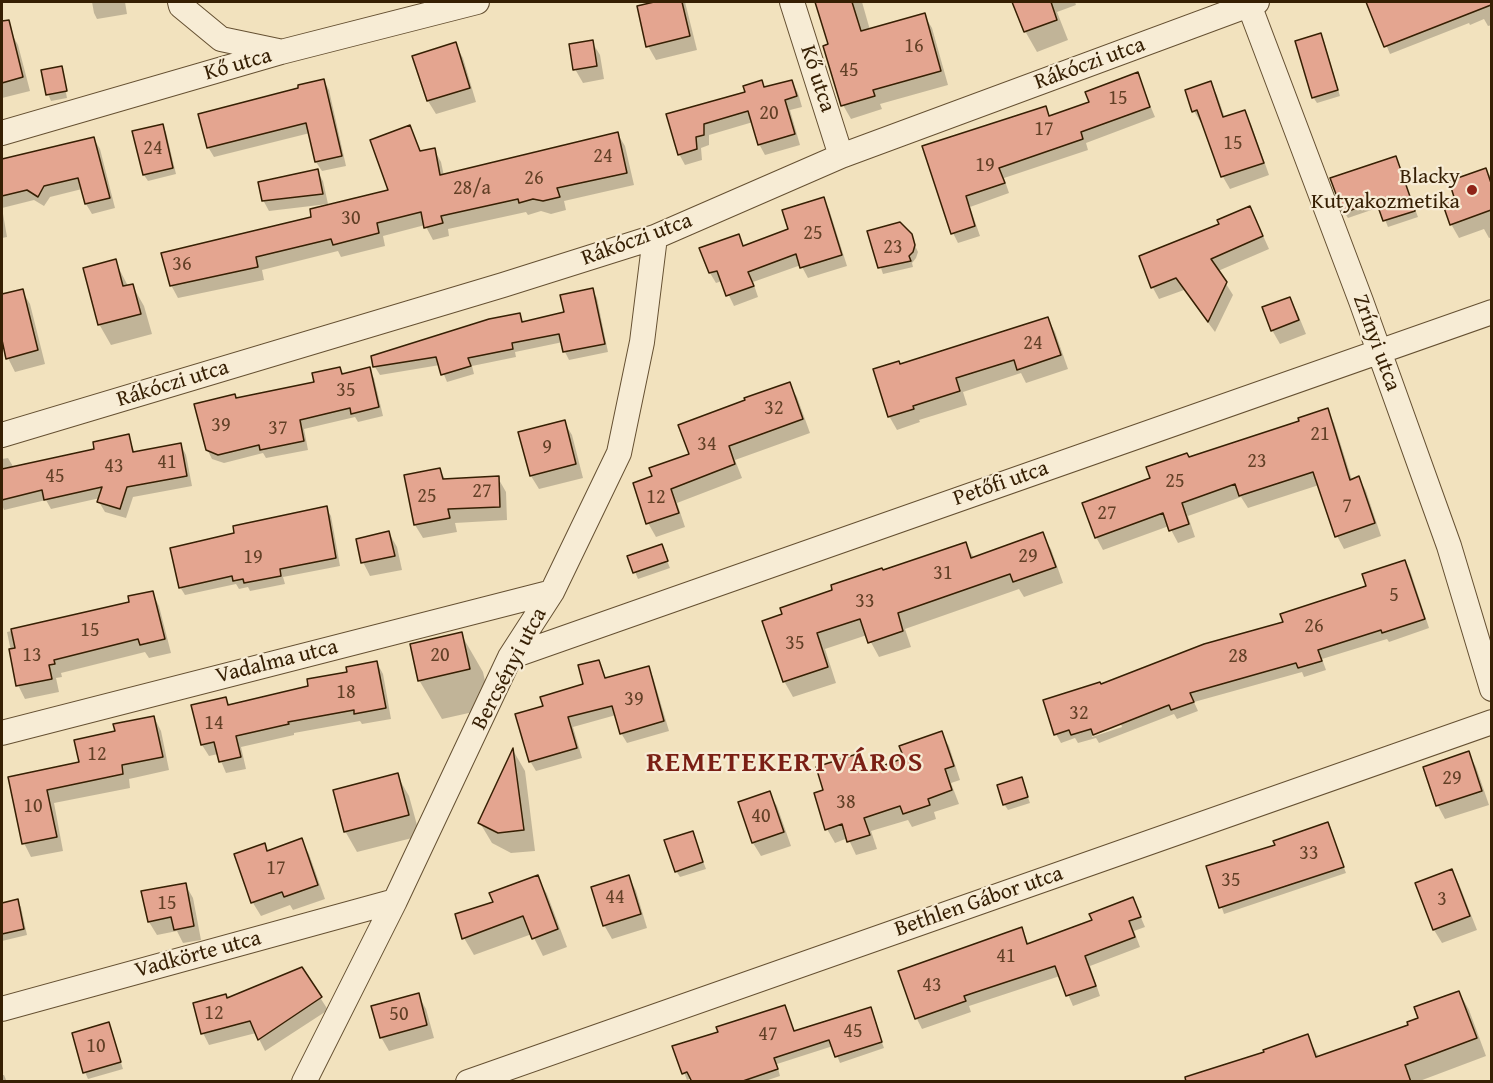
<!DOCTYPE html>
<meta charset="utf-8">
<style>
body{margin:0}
#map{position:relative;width:1493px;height:1083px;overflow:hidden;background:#f2e2be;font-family:"Gentium Book Plus",serif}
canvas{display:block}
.frame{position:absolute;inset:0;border:3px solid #361f03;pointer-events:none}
</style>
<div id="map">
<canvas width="1493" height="1083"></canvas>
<div class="frame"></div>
</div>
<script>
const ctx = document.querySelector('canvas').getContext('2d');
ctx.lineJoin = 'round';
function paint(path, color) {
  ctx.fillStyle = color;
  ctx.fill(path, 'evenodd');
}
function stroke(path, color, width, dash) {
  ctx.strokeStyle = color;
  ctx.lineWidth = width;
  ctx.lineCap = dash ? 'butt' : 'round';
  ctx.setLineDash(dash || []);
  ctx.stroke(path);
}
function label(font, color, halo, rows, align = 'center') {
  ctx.font = font + ' "Gentium Book Plus",serif';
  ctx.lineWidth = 4.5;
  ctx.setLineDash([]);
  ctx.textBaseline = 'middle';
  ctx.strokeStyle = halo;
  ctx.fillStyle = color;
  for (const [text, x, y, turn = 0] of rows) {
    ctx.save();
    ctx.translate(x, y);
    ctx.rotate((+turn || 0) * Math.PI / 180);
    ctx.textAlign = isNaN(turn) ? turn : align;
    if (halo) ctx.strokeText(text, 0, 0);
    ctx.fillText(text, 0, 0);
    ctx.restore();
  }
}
paint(new Path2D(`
 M92 2H125L127 14 97 19 94 13Z
 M646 2H685L697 50 656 60 648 46Z
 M817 2H862L870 30 924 15 932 28 948 85 880 104 882 109 851 119 843 105 830 45Z
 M1014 2H1075L1076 5 1057 12 1068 40 1037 52 1025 31Z
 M1368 2H1424L1425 3 1429 2H1492V25L1488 26 1484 19 1470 25 1469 23 1390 54Z
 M10 31 18 45 30 91 2 98V33Z
 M1320 35 1324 41 1340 96 1317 103 1313 97Z
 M592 42 600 55 604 79 583 83 575 69Z
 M455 44 463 58 476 102 436 114 428 101 414 57Z
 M61 67 64 72H62L67 98 51 101 48 94Z
 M1137 74 1155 117 1086 143 1088 150 1004 178 1009 193 970 207 980 236 958 243 953 233 924 147 1045 108 1050 117 1091 103Z
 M324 81 329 90 346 166 322 171 316 162 310 133 214 157 208 147 300 89Z
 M761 82 765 88 792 82 798 93 802 107 790 110 800 145 765 155 759 144 753 122 709 135V145L701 148 702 160 685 165 679 154 668 115 747 93Z
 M1210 83 1217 95 1225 118 1244 112 1251 124 1269 175 1230 189 1223 177 1203 122 1201 123 1194 111Z
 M162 125 166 132 176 174 148 181 144 175Z
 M410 127 421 152 434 149 441 162 444 176 617 133 625 146 634 185 564 201 566 210 551 214 541 211 528 215 526 212 448 229 449 236 433 240 425 225 383 236 385 246 341 257 338 251 262 270 264 280 178 298 171 285 313 218 390 191Z
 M94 139 100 149 115 208 92 214 86 204 82 189 50 197 44 206 34 200 2 208 7 237 2 238V161Z
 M1395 157 1418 217 1388 227 1380 207 1348 218 1344 212Z
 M1486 170 1488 175 1492 174V237L1489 238 1484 229 1459 238 1451 224 1456 198Z
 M317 171 323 181 328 204 269 211 263 200Z
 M823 198 829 209 847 266 808 278 801 265 753 282 758 297 734 306 722 281 716 283 710 273 701 249 738 236 744 246 790 230Z
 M1256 220 1269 249 1218 271 1233 295 1215 332 1184 290 1159 299 1153 288 1141 257Z
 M869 232 910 235 918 252 916 258 912 263 913 267 883 274Z
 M115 261 128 286 132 285 144 306 152 334 111 345 99 324Z
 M592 290 597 298 608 352 569 360 565 352 563 342 515 352 516 357 472 366 474 374 447 382 440 365 380 375 375 367 373 357 519 315 524 323 566 313Z
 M22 291 30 304 45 364 15 372 8 358 5 348 2 349V296Z
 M1290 298 1297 312 1306 334 1280 344 1272 330Z
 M1048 319 1055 332 1068 369 1026 383 1021 373 963 392 967 405 919 420 920 422 897 430 889 416 900 366Z
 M340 368 344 375 369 369 374 378 383 416 358 422 355 417 304 429 308 450 266 458 263 453 224 463 212 459 207 449 236 399 316 383Z
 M789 384 797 397 810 433 735 460 742 478 677 503 685 527 656 537 648 523 654 477 691 455Z
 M1327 410 1334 423 1352 480 1359 478 1366 491 1381 536 1344 549 1337 536 1319 485 1248 508 1241 497 1188 516 1195 537 1178 543 1169 526 1103 550 1096 537 1152 479 1189 458 1301 422Z
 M564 422 572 435 583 478 539 489 531 476Z
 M128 436 135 453 181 445 186 455 192 486 133 497 126 518 105 512 99 502 100 498 51 509 46 500 4 510 2 505V459L8 458 14 468 96 450Z
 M440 470 446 481 498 478 506 492 507 520 455 523 457 532 423 538 415 525Z
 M326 508 331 516 340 566 283 577 285 584 250 591 248 587 239 589 236 584 185 595 180 587 236 535Z
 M389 533 397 547 402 570 370 576 363 562Z
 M1042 534 1051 549 1063 583 1024 597 1019 589 905 629 911 647 879 657 867 635 825 649 836 683 793 697 784 681V615L834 591 965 543 974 558Z
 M661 546 670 568 638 579 629 557Z
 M1404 561 1410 570 1429 628 1389 642 1387 639 1322 659 1326 670 1304 677 1302 672 1194 702 1198 711 1177 719 1174 714 1099 743 1096 738 1078 743 1075 738 1061 743 1056 734 1101 686 1285 623 1368 587ZM1121 724 1122 727 1092 737V734Z
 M152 592 159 606 171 653 149 658 145 652 61 673 62 677 56 678 59 692 25 699 18 685 7 632 67 619 131 603Z
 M461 634 483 672 491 708 442 719 419 680Z
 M599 662 606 679 648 668 653 677 669 731 627 743 621 733 616 715 573 727 582 758 536 771 530 761 545 707 585 685Z
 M377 663 383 674 391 719 362 724 360 721 294 733V735L241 747 246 769 226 773 218 754 209 756 202 745 226 699 230 706 310 687Z
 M154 717 161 731 169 770 129 779 130 788 54 803 63 851 31 857 24 843 10 778 80 763 117 733Z
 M941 733 949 746 960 780 951 783 959 804 934 812 936 819 912 827 908 820 871 831 877 849 856 855 848 838 835 843 827 829 825 791 859 755 868 772 905 759Z
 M514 752 525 771 535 851 511 853 492 843 480 823Z
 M1468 753 1476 767 1489 805 1445 819 1438 806 1425 768Z
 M397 775 409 796 420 836 357 852 345 831Z
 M1021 779 1030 803 1008 810 1004 804Z
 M769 793 777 806 791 846 761 856 753 843 740 803Z
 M1327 823 1346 873 1224 914 1208 867 1277 846Z
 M692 832 706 869 680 877 676 871Z
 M301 840 309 854 325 899 293 910 290 905 261 916 253 903 236 854 264 844 268 852Z
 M1452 871 1459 884 1477 930 1442 943 1434 930 1417 884Z
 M537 877 547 894 567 947 543 956 532 934 474 955 464 938 495 903Z
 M629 877 636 891 647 928 612 939 604 925Z
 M185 884 193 898 201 940 183 943 177 931 157 935 149 922 143 892Z
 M1133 899 1145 927 1134 931 1140 947 1090 966 1100 996 1073 1006 1060 976 969 1006 971 1012 922 1029 917 1019 900 971 1021 929 1029 945 1094 921Z
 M17 901 21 907 27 935 2 941V904Z
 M302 969 328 1010 265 1051 256 1033 209 1045 203 1033 228 999Z
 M1459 992 1469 1010 1486 1056 1417 1082H1195L1307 1036 1319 1057 1410 1026Z
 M418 995 426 1009 434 1038 389 1051 381 1037Z
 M784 1006 795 1032 870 1009 884 1048 840 1063 833 1046 777 1064 780 1076 762 1082H694L692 1078 687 1080 674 1047 720 1033Z
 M108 1023 123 1069 88 1079 85 1072Z
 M2 1075H4L7 1082H2Z`), '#0003');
const building = new Path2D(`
 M654 2H682L690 36 646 47 637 6Z
 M815 2H852L861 31 925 13 941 71 873 90 875 96 841 106 823 46 828 44Z
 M1012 2H1051L1057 20 1024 32Z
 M1366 2H1491V5L1384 47Z
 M9 20 23 77 2 83V21Z
 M1321 33 1338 90 1312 98 1295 41Z
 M593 40 597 66 573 70 569 44Z
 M456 42 470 88 427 101 412 56Z
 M62 66 67 91 46 95 41 70Z
 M1138 72 1150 107 1081 132 1083 139 999 168 1005 183 966 196 975 226 951 234 922 146 1046 106 1049 116 1089 102 1085 92Z
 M324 79 342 156 315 162 306 123 207 148 198 114 298 88V85Z
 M762 80 764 87 792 80 797 96 785 100 795 134 758 145 748 111 704 124V135L696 137 697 149 678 155 666 114 745 92 743 86Z
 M1211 81 1223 117 1245 110 1264 163 1221 177 1197 110 1192 112 1185 90Z
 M163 124 173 168 143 175 132 131Z
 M410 125 420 151 435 148 440 175 618 132 627 173 557 188 560 197 543 201 533 199 519 203 518 199 441 216 443 223 424 228 421 212 377 223 379 233 333 245 331 239 256 257 258 267 170 286 161 253 311 217 310 209 388 190 370 140Z
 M94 137 110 198 85 204 78 178 44 186 38 197 27 190 2 196V159Z
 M1396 156 1415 211 1383 221 1376 201 1343 213 1330 178Z
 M1486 168 1491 183V210L1450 225 1442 202 1454 197 1449 181Z
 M318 169 323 194 262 201 258 182Z
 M824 197 842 255 800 268 796 254 748 272 754 286 726 296 717 271 709 273 699 248 739 234 743 246 788 229 782 210Z
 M1250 206 1263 236 1211 259 1227 282 1208 322 1176 278 1151 288 1139 256 1219 224 1217 220Z
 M900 222 912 234 915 245 913 252 909 256 911 261 878 268 867 231Z
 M116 259 123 286 133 284 141 314 98 325 83 268Z
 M593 288 605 344 563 352 559 334 512 343 513 349 468 358 471 366 441 375 436 357 373 367 371 356 489 319 520 313 522 322 564 312 560 295Z
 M23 289 38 350 6 359 2 340V294Z
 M1290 297 1299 320 1271 331 1262 307Z
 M1048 317 1061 355 1017 370 1014 360 956 378 960 391 913 406 914 409 888 417 873 369 899 361 900 364Z
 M340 367 342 374 370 367 379 407 351 414 350 408 300 420 304 441 260 450 259 445 218 455 206 450 194 404 235 394 236 398 314 382 312 373Z
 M790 382 803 419 729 446 735 464 671 489 679 513 646 524 633 483 652 476 649 468 689 454 678 425 745 400 744 398Z
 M1328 408 1350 480 1359 476 1375 523 1335 537 1313 472 1239 496 1235 484 1182 503 1189 524 1169 531 1163 513 1095 538 1082 503 1150 478 1146 467 1187 453 1189 457 1299 421 1298 418Z
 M565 420 576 464 530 476 518 432Z
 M129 434 133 452 181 443 187 476 127 487 120 509 97 502 102 487 44 500 42 490 2 500V469L94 449 93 442Z
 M440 468 443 479 499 476 500 507 448 509 450 518 414 525 404 475Z
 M327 506 336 558 280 569 281 576 244 583 243 579 233 581 232 576 179 588 170 548 234 533 233 526Z
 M389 531 395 556 361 563 356 539Z
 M1043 532 1056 567 1013 582 1010 574 898 613 903 631 868 643 860 619 817 633 828 667 783 682 762 621 782 614 780 608 832 590 831 585 882 568 883 570 966 542 971 558Z
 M662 544 668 561 633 573 627 556Z
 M1405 560 1425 619 1382 633 1381 630 1318 650 1322 661 1298 668 1296 663 1190 693 1194 702 1171 710 1169 705 1093 735 1091 729 1071 735 1069 730 1054 735 1043 700 1100 682 1101 684 1204 644 1283 622 1280 614 1366 586 1362 574Z
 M153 591 165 639 140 645 138 639 54 660 55 664 49 665 52 679 16 686 9 649 15 648 11 629 129 602 128 596Z
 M462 632 470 669 418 681 410 644Z
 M599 660 605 678 649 666 664 721 620 734 612 706 568 717 577 748 529 762 515 714 543 706 540 697 583 684 578 665Z
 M377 661 386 708 354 714V710L288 722 289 724 236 736 241 757 219 762 214 742 201 745 191 705 226 697 228 705 308 686 307 679 347 672 346 667Z
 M154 716 163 757 122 765 123 774 47 790 57 837 22 844 8 777 79 762 74 740 115 731 113 724Z
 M942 731 954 766 945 769 952 790 928 799 930 805 903 814 900 806 864 818 870 835 847 842 842 824 825 830 814 793 823 790 816 767 860 753 866 772 904 758 899 746Z
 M513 748 524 830 498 833 478 823Z
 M1469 751 1482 791 1436 806 1423 767Z
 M398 773 409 815 344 832 333 790Z
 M1022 777 1028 797 1003 805 997 785Z
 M770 791 784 832 752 843 738 802Z
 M1328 822 1344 867 1219 908 1206 866 1275 845 1273 841Z
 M693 831 703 862 675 872 664 840Z
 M302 838 318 885 284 897 282 892 251 903 234 854 265 843 267 851Z
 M1452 869 1470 916 1433 930 1415 883Z
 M538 875 558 929 532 939 523 916 462 939 455 914 493 902 489 893Z
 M629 875 641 914 603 926 591 887Z
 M186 883 194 926 174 930 171 917 148 922 141 891Z
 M1133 897 1141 917 1129 921 1135 937 1085 956 1096 986 1066 996 1055 966 964 996 966 1001 915 1019 898 971 1022 927 1027 944 1092 920 1089 914Z
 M18 899 24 929 2 934V903Z
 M302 967 322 997 258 1040 250 1021 201 1034 193 1003 226 994 227 998Z
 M1459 991 1477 1038 1405 1065 1411 1082H1186L1185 1077 1264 1052 1263 1050 1308 1034 1316 1057 1408 1025 1407 1022 1418 1018 1414 1007Z
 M419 993 427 1025 380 1038 371 1006Z
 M785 1005 794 1031 871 1007 882 1042 835 1057 829 1040 774 1058 778 1069 740 1082H692L687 1072 682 1074 672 1046 718 1032 716 1027Z
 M109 1022 121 1062 83 1073 72 1033Z`);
paint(building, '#e4a590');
stroke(building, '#361f03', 1.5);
const minor = new Path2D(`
 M180 2 181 6 221 39 278 51
 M792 2 841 156
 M1248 2 1361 301 1449 546 1492 689
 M2 133 281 52 477 2
 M2 435 503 285 655 237 841 156 1257 2
 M510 657 1492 312
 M2 733 552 592
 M2 1009 395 901
 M304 1082 395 901 510 657 552 592 619 453 642 342 655 237
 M468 1082 1492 722`);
stroke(minor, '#655032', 26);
stroke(minor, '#f7ecd5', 24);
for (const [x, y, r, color] of [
 [1472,190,6,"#8f2418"]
]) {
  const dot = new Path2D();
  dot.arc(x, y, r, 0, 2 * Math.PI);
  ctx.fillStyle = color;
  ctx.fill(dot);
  stroke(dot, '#f7ecd5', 2);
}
label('20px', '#624026', null, [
 ["16",914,47],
 ["45",849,71],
 ["15",1118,99],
 ["20",769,114],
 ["17",1044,130],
 ["15",1233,144],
 ["24",153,149],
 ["24",603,157],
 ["19",985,166],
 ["26",534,179],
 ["28/a",472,189],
 ["30",351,219],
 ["25",813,234],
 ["23",893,248],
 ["36",182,265],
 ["24",1033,344],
 ["35",346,391],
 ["32",774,409],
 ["39",221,426],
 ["37",278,429],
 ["21",1320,435],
 ["34",707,445],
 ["9",547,448],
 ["23",1257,462],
 ["41",167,463],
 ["43",114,467],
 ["45",55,477],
 ["25",1175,482],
 ["27",482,492],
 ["25",427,497],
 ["12",656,498],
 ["7",1347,507],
 ["27",1107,514],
 ["29",1028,557],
 ["19",253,558],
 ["31",943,574],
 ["5",1394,596],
 ["33",865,602],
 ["26",1314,627],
 ["15",90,631],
 ["35",795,644],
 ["13",32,656],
 ["20",440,656],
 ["28",1238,657],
 ["18",346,693],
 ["39",634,700],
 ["32",1079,714],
 ["14",214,724],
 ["12",97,755],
 ["29",1452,779],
 ["38",846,803],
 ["10",33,807],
 ["40",761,817],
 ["33",1309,854],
 ["17",276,869],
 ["35",1231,881],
 ["44",615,898],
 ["3",1442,900],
 ["15",167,904],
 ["41",1006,957],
 ["43",932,986],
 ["12",214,1014],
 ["50",399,1015],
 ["45",853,1032],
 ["47",768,1035],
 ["10",96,1047]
]);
label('22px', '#361f03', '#f7ecd5', [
 ["Rákóczi utca",1090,64,-20],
 ["Kő utca",238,65,-16],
 ["Kő utca",817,79,72],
 ["Rákóczi utca",637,240,-20],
 ["Zrínyi utca",1376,343,70],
 ["Rákóczi utca",173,384,-17],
 ["Petőfi utca",1001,484,-19],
 ["Vadalma utca",277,662,-14],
 ["Bercsényi utca",510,669,-62],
 ["Bethlen Gábor utca",979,902,-19],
 ["Vadkörte utca",198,955,-15]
]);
label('22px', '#361f03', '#f7ecd5', [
 ["Blacky",1460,177],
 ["Kutyakozmetika",1460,202]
], 'right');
ctx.letterSpacing = '1.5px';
label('bold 28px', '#7a1f14', '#f7ecd5', [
 ["REMETEKERTVÁROS",785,764]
]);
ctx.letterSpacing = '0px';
</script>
